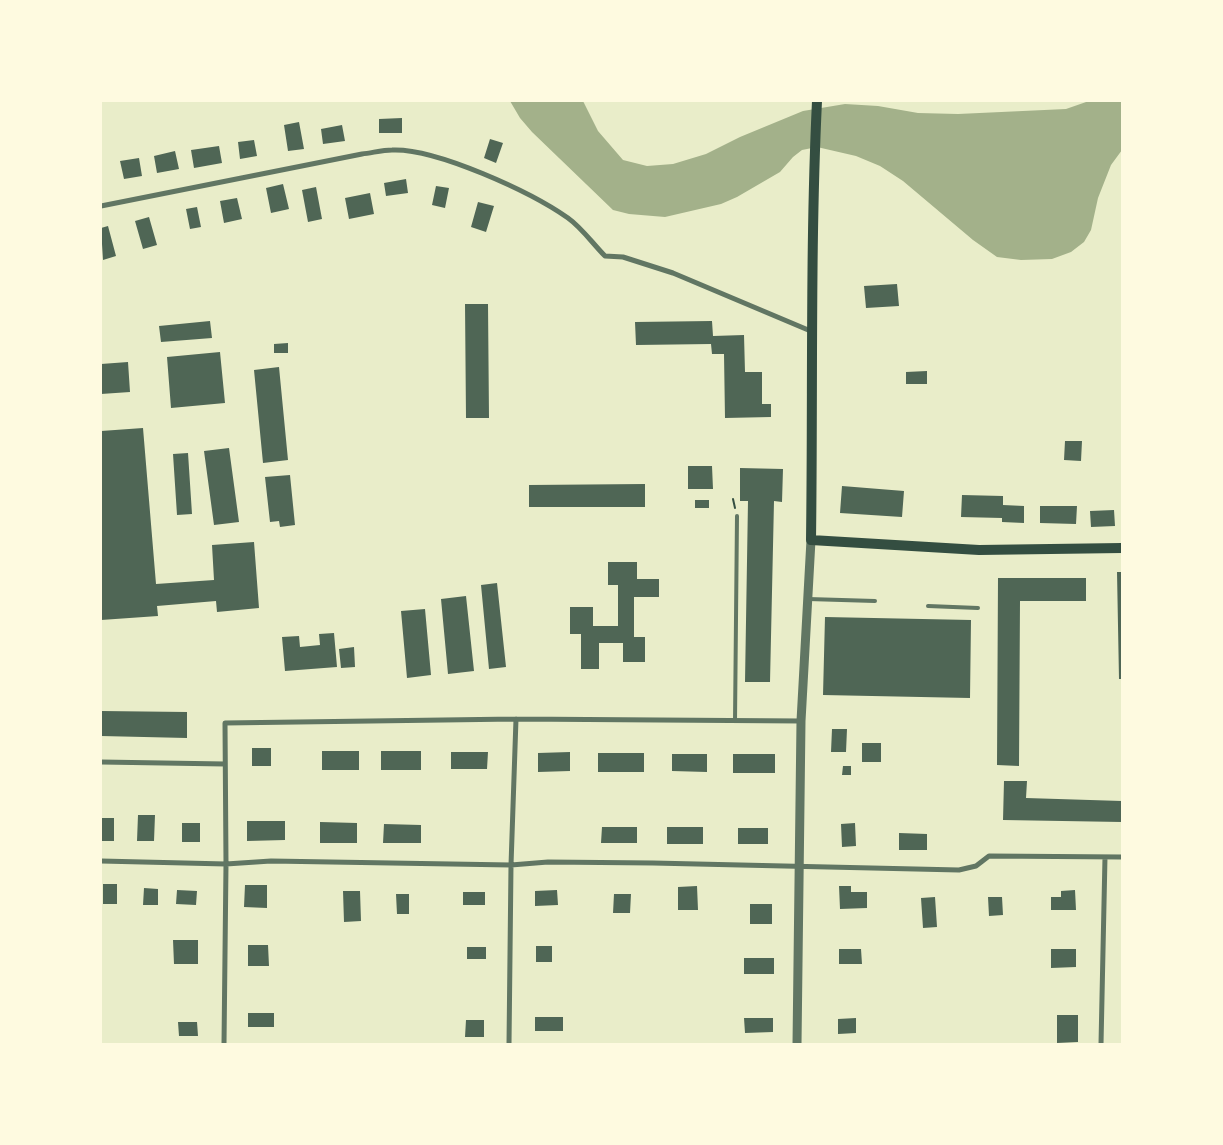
<!DOCTYPE html>
<style>
body{margin:0}
#map{position:relative;width:1223px;height:1145px;overflow:hidden;background:#e9edc9;font-family:"Work Sans",sans-serif}
canvas{display:block}
.frame{position:absolute;inset:0;border:102px solid #fefae0;pointer-events:none}
</style>
<div id="map">
<canvas width="1223" height="1145"></canvas>
<div class="frame"></div>
</div>
<script>
const ctx = document.querySelector('canvas').getContext('2d');
ctx.lineJoin = 'round';
function paint(path, color) {
  ctx.fillStyle = color;
  ctx.fill(path, 'evenodd');
}
function stroke(path, color, width, dash) {
  ctx.strokeStyle = color;
  ctx.lineWidth = width;
  ctx.lineCap = dash ? 'butt' : 'round';
  ctx.setLineDash(dash || []);
  ctx.stroke(path);
}
paint(new Path2D(`
 M510 101H583L598 131 623 160 647 166 673 164 706 154 740 137 803 111 845 104 878 106 918 113 958 114 1066 109 1089 101H1122V150L1111 165 1098 198 1091 230 1084 242 1071 252 1052 259 1021 260 997 257 973 240 903 181 880 166 856 156 817 147 802 150 793 157 780 172 737 197 721 204 665 217 629 214 613 210 532 132 520 118Z`), '#a3b18a');
paint(new Path2D(`
 M402 118V133H379V119Z
 M299 122 304 149 288 151 284 125Z
 M342 125 345 141 323 144 321 129Z
 M490 139 503 143 496 163 484 158Z
 M254 140 257 156 240 159 238 142Z
 M219 146 222 163 194 168 191 150Z
 M175 151 179 169 157 173 154 156Z
 M139 158 142 176 124 179 120 161Z
 M406 179 408 193 386 196 384 183Z
 M283 184 289 209 271 213 266 188Z
 M436 186 449 188 445 208 432 205Z
 M316 187 322 219 308 222 302 190Z
 M370 193 374 214 349 219 345 198Z
 M237 198 242 219 224 223 220 201Z
 M478 202 494 206 486 232 471 227Z
 M197 207 201 227 190 229 186 209Z
 M149 217 157 245 143 249 135 221Z
 M108 226 116 256 103 260 101 228Z
 M897 284 899 306 866 308 864 286Z
 M465 304H488L489 418H466Z
 M210 321 212 338 161 342 159 326Z
 M712 321 713 336 744 335 745 372H762V404H771V417L725 418 724 354H712L711 344 636 345 635 322Z
 M288 343V353H274V344Z
 M220 352 225 403 171 408 167 357Z
 M128 362 130 392 101 394V364Z
 M279 367 288 460 263 463 254 370Z
 M927 371V384H906V372Z
 M143 428 156 584 214 580 212 545 254 542 259 608 217 612 216 601 157 606 158 616 101 620V431Z
 M1065 441H1082L1081 461 1064 460Z
 M229 448 239 522 214 525 204 451Z
 M188 453 192 514 177 515 173 454Z
 M688 466H712L713 489H688Z
 M740 468 783 469 782 502 774 501 770 682H745L748 501H740Z
 M290 475 295 525 280 527 279 521 270 522 265 477Z
 M645 484V507H529V485Z
 M842 486 904 491 902 517 840 513Z
 M962 495 1003 496V505L1024 506V523L1002 522V518L961 517Z
 M695 500H709V508H695Z
 M1040 506H1077L1076 524 1040 523Z
 M1114 510 1115 526 1091 527 1090 511Z
 M608 562H637V579H659V597H634V637H645V662H623V643H599V669H581V634H570V607H593V626H618V585H608Z
 M1117 572H1122V679H1119Z
 M998 578H1086V601H1020L1019 766 997 765Z
 M497 583 506 667 489 669 481 585Z
 M466 596 474 671 448 674 441 599Z
 M425 609 431 675 407 678 401 611Z
 M825 617 971 620 970 698 823 695Z
 M334 633 337 667 285 671 282 637 299 636 300 647 320 645 319 634Z
 M354 647 355 667 341 668 339 649Z
 M101 711 187 712V738L101 736Z
 M832 729H847L846 752H831Z
 M862 743H881V762H862Z
 M252 748H271V766H252Z
 M322 751H359V770H322Z
 M381 751H421V770H381Z
 M451 752H488L487 769H451Z
 M570 752V771L538 772V753Z
 M598 753H644V772H598Z
 M672 754H707V772L672 771Z
 M733 754H775V773H733Z
 M843 766H851V775H842Z
 M1004 781H1027L1026 798 1122 801V822L1003 820Z
 M138 815H155L154 841H137Z
 M101 818H114V841H101Z
 M247 821H285V840L247 841Z
 M320 822 357 823V843H320Z
 M182 823H200V842H182Z
 M855 823 856 846 842 847 841 824Z
 M384 824 421 825V843H383Z
 M602 827H637V843H601Z
 M667 827H703V844H667Z
 M738 828H768V844H738Z
 M899 833 927 834V850H899Z
 M103 884H117V904H103Z
 M245 885H267V908L244 907Z
 M697 886 698 910H678V887Z
 M839 886H851V892H867V908L840 909Z
 M144 888 158 889V905H143Z
 M177 890 197 891 196 905 176 904Z
 M557 890 558 905 535 906V891Z
 M1075 890 1076 910H1051V897H1061V891Z
 M343 891H360L361 921 344 922Z
 M463 892H485V905H463Z
 M396 894H409V914H397Z
 M614 894H631L630 913H613Z
 M935 897 937 927 923 928 921 898Z
 M988 897H1002L1003 915 989 916Z
 M750 904H772V924H750Z
 M173 940H198V964H174Z
 M248 945H268L269 966H248Z
 M536 946H552V962H536Z
 M467 947H486V959H467Z
 M839 949H861L862 964H839Z
 M1051 949H1076V967L1051 968Z
 M744 958H774V974H744Z
 M248 1013H274V1027H248Z
 M1057 1015H1078V1042L1057 1043Z
 M535 1017H563V1031H535Z
 M744 1018H773V1032L745 1033Z
 M856 1018V1033L838 1034V1019Z
 M466 1020H484V1037H465Z
 M178 1022H197L198 1036H179Z`), '#4f6655');
stroke(new Path2D(`
 M733 499 735 508`), '#344e41', 2);
stroke(new Path2D(`
 M808 599 875 601
 M928 606 978 608
 M735 721 737 516`), '#617663', 4);
stroke(new Path2D(`
 M101 206 362 154C372 153 382 150 392 150 436 148 531 192 568 218 582 228 593 244 605 256L623 257 673 273 813 332
 M101 762 225 764
 M101 861 226 864 271 861 511 865 548 862 653 863 959 870 976 866 989 856 1122 857
 M224 1044 226 864 225 723 516 719 801 721
 M509 1044 511 865 516 719
 M1101 1044 1105 857`), '#617663', 5);
stroke(new Path2D(`
 M797 1044 801 721 811 540`), '#617663', 9);
stroke(new Path2D(`
 M817 101C810 247 813 394 811 540L979 550 1122 548`), '#344e41', 10);
</script>
